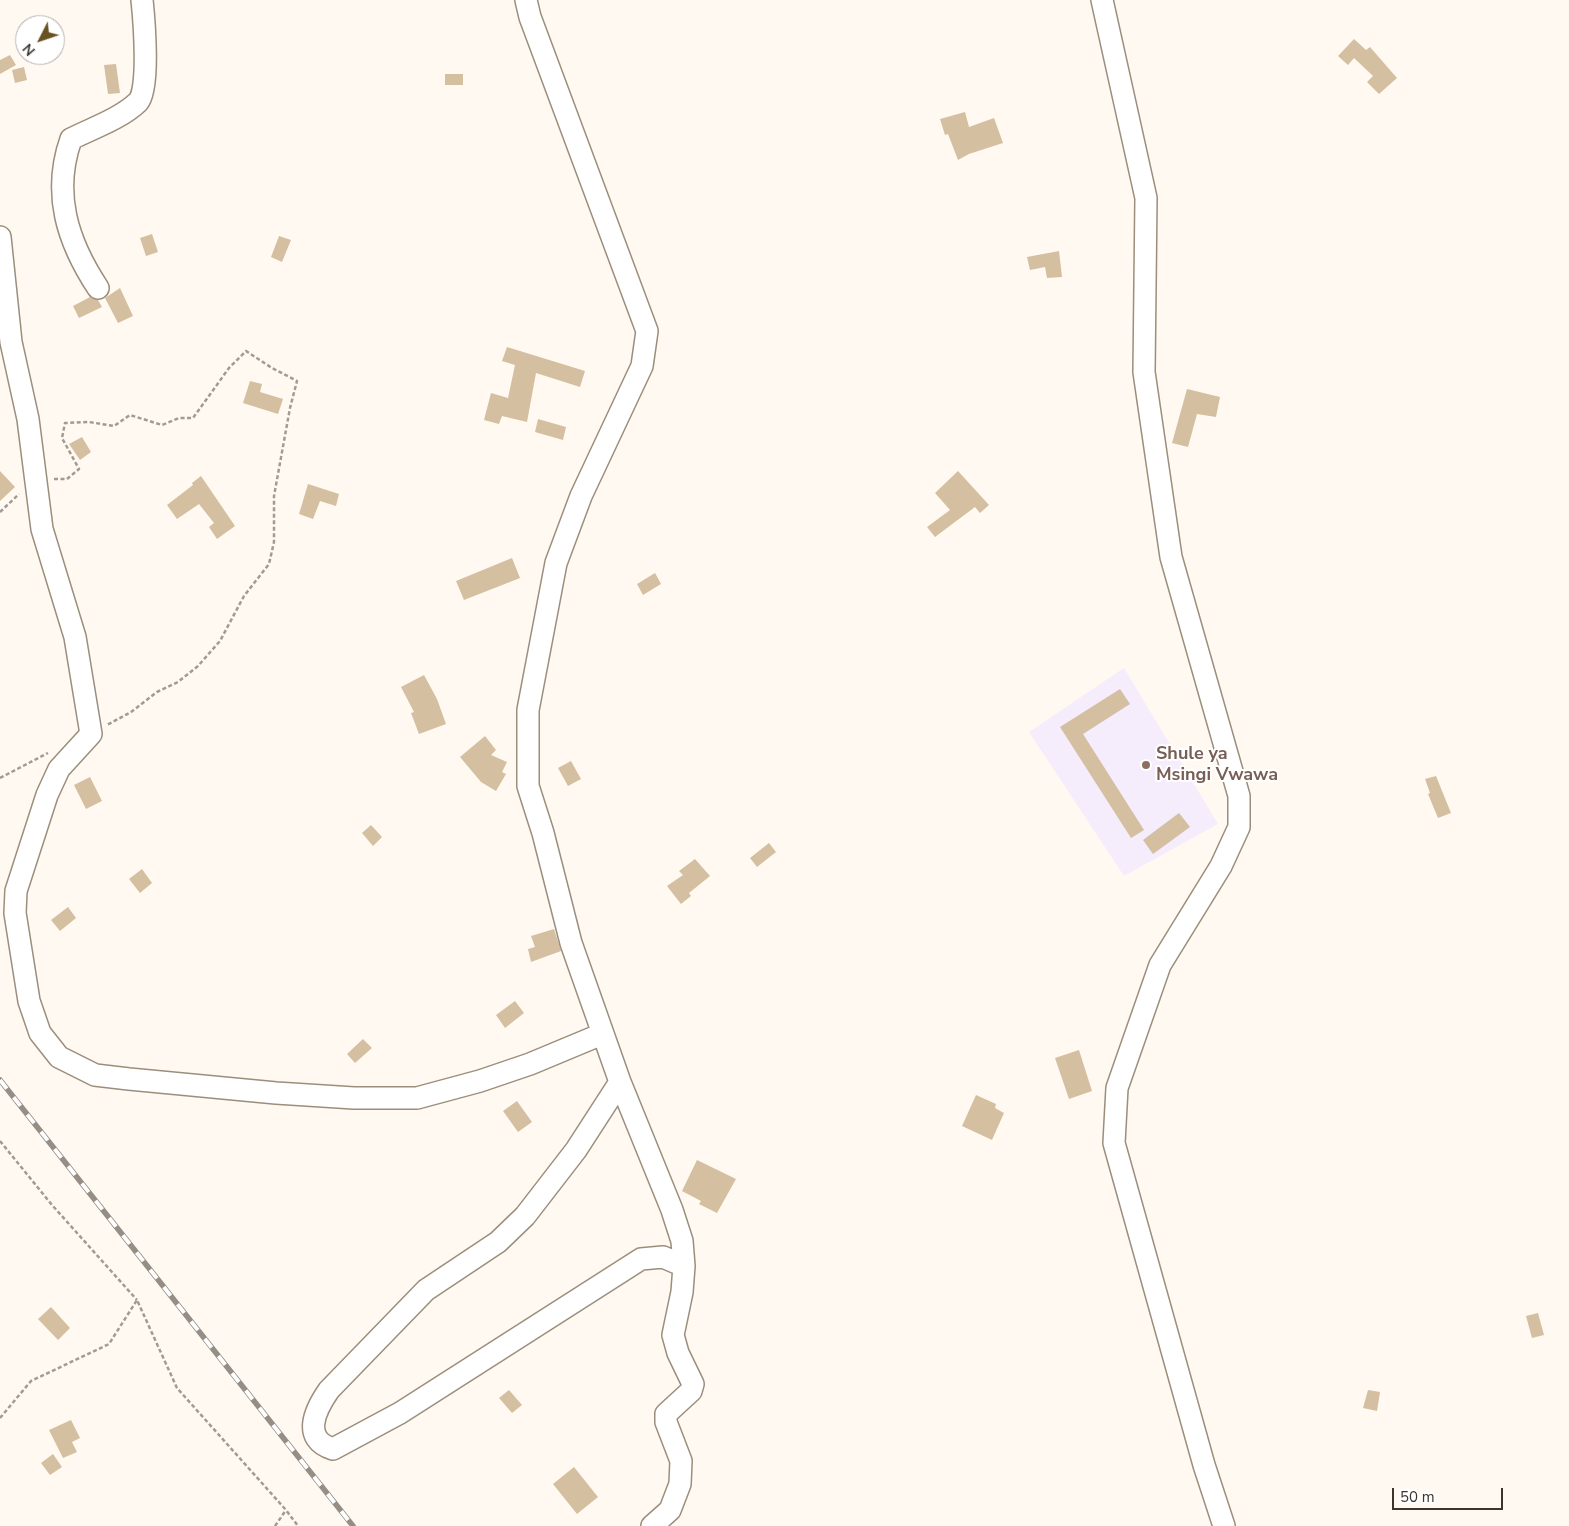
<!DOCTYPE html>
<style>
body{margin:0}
#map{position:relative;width:1569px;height:1526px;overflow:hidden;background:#fff9f1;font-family:"Nunito Sans",sans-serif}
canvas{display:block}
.north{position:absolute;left:15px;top:15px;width:50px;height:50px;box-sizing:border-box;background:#fff;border:1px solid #b1aeab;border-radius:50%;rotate:229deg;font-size:14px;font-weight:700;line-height:20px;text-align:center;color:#3b352e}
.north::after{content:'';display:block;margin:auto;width:18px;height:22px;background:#685222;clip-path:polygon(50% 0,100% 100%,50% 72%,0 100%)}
.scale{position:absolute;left:1392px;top:1488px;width:111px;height:22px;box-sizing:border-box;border:2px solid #3b352e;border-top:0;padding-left:6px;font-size:15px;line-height:18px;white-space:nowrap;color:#3b352e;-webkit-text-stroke:4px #fff;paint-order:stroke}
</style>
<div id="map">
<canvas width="1569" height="1526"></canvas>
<div class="north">N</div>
<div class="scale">50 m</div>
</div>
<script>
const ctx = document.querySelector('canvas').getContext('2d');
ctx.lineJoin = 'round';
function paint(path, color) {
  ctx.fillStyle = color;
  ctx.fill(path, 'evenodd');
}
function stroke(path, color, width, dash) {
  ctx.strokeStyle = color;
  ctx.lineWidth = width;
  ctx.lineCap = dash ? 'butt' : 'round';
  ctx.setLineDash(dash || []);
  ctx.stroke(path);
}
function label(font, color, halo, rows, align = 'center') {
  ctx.font = font + ' "Nunito Sans",sans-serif';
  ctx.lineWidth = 4;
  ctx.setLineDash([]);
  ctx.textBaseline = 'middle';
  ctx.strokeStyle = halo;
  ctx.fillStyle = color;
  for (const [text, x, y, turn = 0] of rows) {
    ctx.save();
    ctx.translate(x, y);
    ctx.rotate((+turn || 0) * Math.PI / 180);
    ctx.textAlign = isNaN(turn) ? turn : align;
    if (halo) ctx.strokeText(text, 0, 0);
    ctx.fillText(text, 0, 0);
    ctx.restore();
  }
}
paint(new Path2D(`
 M1124 668 1218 824 1124 876 1029 732Z`), '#f5ecfc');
paint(new Path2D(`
 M1354 39 1366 50 1370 47 1397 78 1379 94 1367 82 1373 76 1354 58 1348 65 1338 56Z
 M10 55 16 65 0 74V60Z
 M116 64 120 93 108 94 104 65Z
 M24 67 27 80 15 83 12 70Z
 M445 74H463V85H445Z
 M965 112 969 127 994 118 1003 143 969 154 958 160 948 134 945 135 940 119Z
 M152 234 158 252 146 256 140 238Z
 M279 236 291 240 282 262 271 257Z
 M1059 251 1062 277 1047 278 1045 267 1030 270 1027 257Z
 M120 288 133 316 118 323 105 298Z
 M90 297 98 300 102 307 79 318 73 306Z
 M507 347 585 371 580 387 536 373 527 422 502 416 499 424 484 420 491 393 508 398 515 365 502 361Z
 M250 381 262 384 260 392 283 399 278 414 243 403Z
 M1187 389 1220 397 1216 417 1197 414 1188 447 1172 443Z
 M538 419 566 427 563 440 535 432Z
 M82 437 91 452 80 460 69 444Z
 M0 471 15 487 0 501Z
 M958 471 989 505 980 513 975 507 935 537 927 527 950 510 935 493Z
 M201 476 235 526 217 539 209 527 214 523 199 504 177 519 167 505 193 485 192 483Z
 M308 484 339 494 336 506 320 501 313 519 299 514Z
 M512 558 520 578 464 600 456 581Z
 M655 573 661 584 643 595 637 584Z
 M424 675 437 699 446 724 419 734 411 713 414 712 401 687Z
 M1120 689 1130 704 1083 734 1144 830 1131 838 1060 727Z
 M485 736 496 750 491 755 507 762 502 772 506 774 496 791 481 782 460 757Z
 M571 761 581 779 568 786 558 768Z
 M1436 776 1451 813 1438 818 1428 794 1430 793 1425 779Z
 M90 777 102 801 86 809 74 785Z
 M1179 813 1190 827 1153 854 1143 840Z
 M371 825 382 837 373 846 362 833Z
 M769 843 776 852 757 867 750 858Z
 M695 859 710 876 689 893 691 896 681 904 667 886 683 875 679 871Z
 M142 869 152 883 140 893 129 879Z
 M68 907 76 918 60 931 51 920Z
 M554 929 561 951 531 962 528 949 535 947 531 936Z
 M515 1001 524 1013 505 1028 496 1015Z
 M363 1039 372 1048 355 1063 347 1054Z
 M1079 1050 1092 1091 1069 1099 1055 1058Z
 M976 1095 996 1104 995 1108 1004 1113 992 1140 962 1126Z
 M517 1101 532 1122 518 1132 503 1111Z
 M697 1160 736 1179 717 1213 699 1204 701 1201 682 1191Z
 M51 1307 70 1328 58 1340 38 1319Z
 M1538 1313 1544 1335 1532 1338 1526 1316Z
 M509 1390 522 1405 512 1413 499 1398Z
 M1368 1390 1380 1392 1377 1411 1363 1408Z
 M71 1420 80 1438 72 1442 77 1452 63 1458 49 1430Z
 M53 1454 62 1467 50 1475 41 1463Z
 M574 1467 598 1497 577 1514 553 1484Z`), '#d4bfa1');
const minor = new Path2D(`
 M526 0 530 17 647 331 642 366 581 496 556 563 528 710V786L543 833 571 943 620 1082 576 1150 525 1216 498 1242 426 1290 329 1390C315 1410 301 1439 333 1449L400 1413 641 1259 663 1257 684 1266 682 1292 673 1335 678 1353 693 1384 691 1391 666 1414V1422L681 1461 680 1484 670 1510 652 1526
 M1102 0 1146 198 1144 372 1171 557 1239 796V827L1221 866 1160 965 1117 1088 1114 1143 1204 1465 1224 1526
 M0 237 11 342 28 419 42 529 75 637 91 734 59 769 47 795 16 891 15 913 29 1001 40 1033 59 1057 95 1075 129 1079 276 1093 354 1098H417L480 1081 530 1064 602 1034
 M98 288C67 241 52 193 71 139 93 128 120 119 138 102 150 90 144 19 142 0
 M620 1082 672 1210 682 1241 684 1266`);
stroke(minor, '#9b8e7c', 24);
stroke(new Path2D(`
 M54 479H67L79 469 62 438 65 423 89 422 114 426 130 415 162 425 179 418H193L229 368 246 351 272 368 297 381 290 408 274 496V542L269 564 244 596 220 641 198 666 178 682 157 692 131 712 107 725
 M0 512 19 494
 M0 778 48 753
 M0 1141 52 1205 137 1300
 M0 1418 31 1381 109 1344 137 1300 177 1388 286 1510 298 1526
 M275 1526 286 1510`), '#a19b94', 2.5, [4, 2.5]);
stroke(minor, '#fff', 21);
const rail = new Path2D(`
 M0 1080 353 1526`);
stroke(rail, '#948e87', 5.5);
stroke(rail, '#fff', 4, [11]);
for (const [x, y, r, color] of [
 [1146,765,5,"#8d6e63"]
]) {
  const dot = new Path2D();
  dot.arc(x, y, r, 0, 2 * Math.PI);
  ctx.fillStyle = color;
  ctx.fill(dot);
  stroke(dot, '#fff', 2);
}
label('bold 18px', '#785e54', '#fff', [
 ["Shule ya",1156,755],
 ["Msingi Vwawa",1156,776]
], 'left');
</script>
